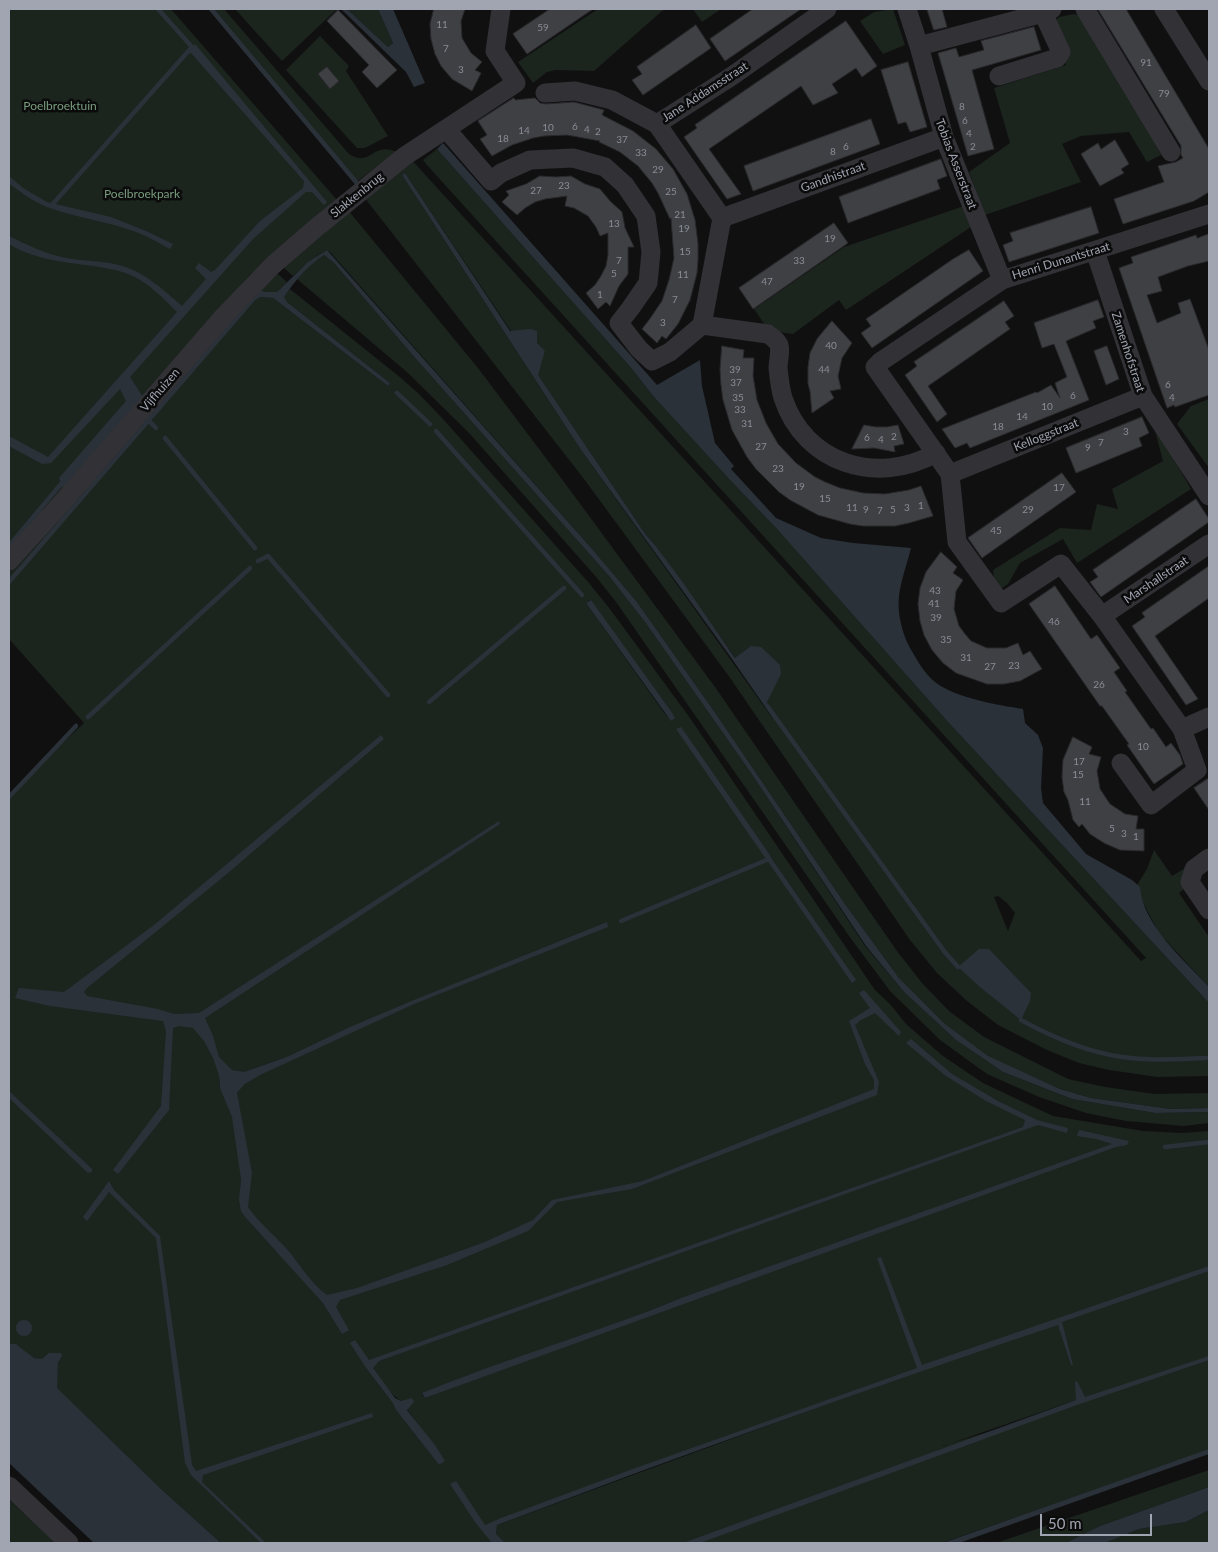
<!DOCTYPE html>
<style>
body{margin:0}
#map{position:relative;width:1218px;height:1552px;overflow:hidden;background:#101011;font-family:Lato,sans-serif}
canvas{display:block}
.frame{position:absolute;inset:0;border:10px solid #a1a5b1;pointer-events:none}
.scale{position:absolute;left:1040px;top:1514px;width:112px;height:22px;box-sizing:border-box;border:2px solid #a1a5b1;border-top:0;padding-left:6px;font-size:15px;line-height:18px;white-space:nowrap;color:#a1a5b1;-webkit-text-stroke:4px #0b0b0c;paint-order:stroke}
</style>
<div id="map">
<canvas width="1218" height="1552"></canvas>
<div class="frame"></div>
<div class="scale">50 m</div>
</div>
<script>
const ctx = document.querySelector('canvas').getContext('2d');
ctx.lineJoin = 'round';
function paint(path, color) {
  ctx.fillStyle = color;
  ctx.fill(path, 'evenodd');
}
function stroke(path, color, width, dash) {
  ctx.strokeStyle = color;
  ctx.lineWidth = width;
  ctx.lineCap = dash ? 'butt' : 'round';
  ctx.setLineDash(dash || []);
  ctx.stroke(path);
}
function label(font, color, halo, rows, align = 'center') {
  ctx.font = font + ' Lato,sans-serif';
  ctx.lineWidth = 5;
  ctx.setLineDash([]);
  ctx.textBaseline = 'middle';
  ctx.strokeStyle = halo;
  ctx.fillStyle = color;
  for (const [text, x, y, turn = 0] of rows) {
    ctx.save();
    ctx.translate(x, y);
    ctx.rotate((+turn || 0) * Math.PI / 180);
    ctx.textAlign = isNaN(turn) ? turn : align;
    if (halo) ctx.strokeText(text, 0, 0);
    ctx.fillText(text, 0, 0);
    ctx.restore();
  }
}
paint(new Path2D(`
 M9 9H171L337 200 249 276 9 555Z
 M211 9H224L349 154C372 168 371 141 397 152L356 182Z
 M235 9H337L282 61Z
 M347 9H378L393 43 388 47Z
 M598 9H667L662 11 594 71 555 70 547 72 533 83 518 62Z
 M693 9H721L702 22Z
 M893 9 905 45 883 54 860 21 874 12Z
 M1074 14 1078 15 1140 113 1161 155 1147 162 1129 132 1081 136 1062 144 1081 182 985 215 969 172 1010 143 994 88 1066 65 1052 23 1059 17Z
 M320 36 349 66 346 71 388 136 365 148H357L286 70Z
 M437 149 632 369 654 397 730 480 776 528 948 722 1209 1003V1076L1157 1077 1109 1070 1079 1063 1047 1050 998 1025 967 1001 937 973 910 940 728 675 584 479 364 197 410 158 1141 961 1146 958 426 164 423 160ZM405 173 511 331 545 351 537 374 646 535 655 545 767 702 773 719 581 450 402 175ZM998 896 1007 903 1015 913 1008 931 994 897Z
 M964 206 971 227 846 310 839 300 793 334 769 331 754 309 844 247Z
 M348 210 478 368 570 490 715 687 845 876 897 951 922 983 949 1011 984 1037 1068 1079 1105 1087 1155 1094 1209 1093V1108L1171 1109 1091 1098 1060 1089 988 1057 945 1024 899 978 845 904 716 714 637 602 593 550 331 253 327 250C314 257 304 266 293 276L285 269 284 262Z
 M324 255 334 263 416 359 609 576 645 622 751 773 865 946 904 992 956 1040 1003 1072 1072 1099 1155 1113 1209 1112V1123L1184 1126 1126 1121 1086 1113 1039 1097 987 1074 940 1040 890 991 849 936 616 602 597 578 470 434 408 373 297 279 313 262Z
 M270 274H278L287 282 277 292H260V297L273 298 388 386 390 383 287 302 283 297 290 289 401 378 419 394 443 419 589 583 610 609 690 718 875 990 890 1004 906 1024 943 1056 983 1083 1053 1116 1143 1131 1182 1133 1209 1131V1450L942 1543H501L496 1534 497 1525 862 1391 485 1525 497 1543H221L161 1489 56 1388 58 1363 60 1361C51 1361 40 1362 32 1357 23 1351 21 1344 9 1344V794L84 723 9 639V573ZM590 600 671 711 672 721 665 714 586 603ZM680 727 768 852 772 859 855 980 852 982 768 861ZM286 1057 245 1084 237 1093 220 1088 219 1076 213 1058 224 1075 244 1072ZM241 1179 245 1211 277 1252 245 1217C238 1204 240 1193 241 1179ZM681 1298 680 1305 548 1350ZM369 1362C378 1376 387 1392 401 1401L434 1445 444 1461 439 1465 396 1410 392 1402 366 1368ZM468 1375 480 1376 425 1398 422 1394ZM1076 1400 1077 1405 942 1446H943Z
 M1209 399V468L1177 424 1191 406Z
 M1153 423 1191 489 1077 563 1063 539 1020 563 1008 584 996 592 993 570 1060 528 1091 530 1097 504 1118 509 1112 489 1163 461Z
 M1154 850 1172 876 1185 868 1186 887 1179 893 1209 937V987L1159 933 1140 897V887L1137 885 1147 869Z
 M1209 1470V1487L1100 1526 1069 1542V1543H996Z
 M9 1500 52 1539 57 1543H9Z
 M1209 1510V1543H1105L1139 1529 1186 1522Z`), '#1c241e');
paint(new Path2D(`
 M341 9H347L388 47 393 43 378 9H393L425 83 414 87 406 72Z
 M195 44 327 202 324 205 312 192H306L253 239 130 377 143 397 63 488 59 478 126 401 120 389 51 463 42 464 9 446V436L48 457 177 312C162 297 148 282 128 274 115 269 100 267 86 265 61 262 31 258 9 244V236C27 245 46 254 66 258 88 262 112 260 133 270 152 279 167 293 182 306L206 279 195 268 199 263 211 272 215 270 260 221 303 188 304 181 191 53 186 54Z
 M443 143 657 385 700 360 702 386 715 443 734 466 731 469 776 518 821 538 853 543 911 548C907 564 901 580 899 596 897 613 902 633 910 648 917 660 924 673 935 682 955 698 998 705 1023 709L1025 723 1038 735 1043 748 1041 788 1043 803 1086 854 1132 880 1140 887C1142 924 1185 961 1209 987V1003L948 722 776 528 730 480 654 397 632 369 437 149Z
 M405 173 510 331 531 329 537 331V343L545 351 538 375 646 535 655 545 684 584 735 658 751 646 761 647 780 665 781 674 767 702 775 721 732 659 581 450 402 175Z
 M9 176 23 188 47 202 111 217 146 231 173 244 170 249C159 243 147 236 136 232 107 221 76 218 47 207 34 202 22 193 11 185L9 183Z
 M327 250 593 550 637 602 716 714 845 904 899 978 945 1024 988 1056 1060 1089 1091 1098 1171 1109 1209 1108V1112L1155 1113 1072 1099 1003 1072 956 1040 904 992 866 946 751 773 645 622 609 576 416 359 334 263 324 255C307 266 295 281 284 297L287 302 390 383 388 386 273 298 260 297V292H277L308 262Z
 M397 390 433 424 430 427 394 393Z
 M591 600 671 711 675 718 671 721 586 603Z
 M681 727 768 852 772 859 856 980 852 983 676 729Z
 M381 735 384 739 228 873 87 988 84 992 87 996 158 1009 174 1014 199 1013 499 821 500 824 205 1018 213 1036 219 1057 232 1070 244 1072 289 1056 350 1027 414 1000 607 922 608 927 414 1004 260 1075 245 1084 237 1093 252 1173 248 1207C259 1223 273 1234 286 1248 300 1264 310 1283 327 1295L357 1288 485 1242 533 1220 552 1200 643 1181 874 1089V1080L865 1064 849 1021 870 1008 859 993 864 990 901 1032 899 1036 875 1013 861 1020 855 1025 879 1082 877 1095 632 1189 557 1202 528 1231 447 1265 340 1300 336 1307 349 1330 342 1334 323 1303 245 1217 241 1211 239 1200 241 1179 232 1117 220 1088 219 1076 213 1058 204 1041 193 1028 179 1026 173 1028 169 1110 118 1174 113 1170 161 1106 166 1031 163 1021 50 1006 15 998 19 988 64 992 154 925Z
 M979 949H989L1031 993 1030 1001 1021 1020 980 987 958 967Z
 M911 1039 952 1074 998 1101 1037 1120 1068 1128 1067 1133 1038 1125 379 1361 373 1368 395 1398 401 1401 412 1398 414 1402 407 1410 435 1445 445 1461 439 1465 396 1410 392 1402 366 1368 350 1343 355 1340 369 1360 1023 1127 1025 1120 986 1101 946 1076 906 1043Z
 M9 1091 92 1169V1172L88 1173 9 1098Z
 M1079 1130 1129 1141 1127 1145 1116 1147 425 1398 422 1393C507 1358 596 1333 681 1298L1112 1144 1096 1139 1077 1136Z
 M109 1181 114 1190 160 1236 192 1465 196 1471 372 1413 373 1417 203 1475 202 1482 266 1543H261L191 1475 185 1463 156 1238 109 1192 87 1221 83 1217Z
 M881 1257 922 1365 1209 1266V1271L1062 1322 1073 1365H1071L1058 1325C869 1388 682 1455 497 1525L496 1534 505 1543H492L475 1522 450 1484 456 1481 485 1525 501 1518 630 1470 917 1368 877 1258Z
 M16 1328a8 8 0 1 1 16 0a8 8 0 1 1-16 0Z
 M9 1344H16L34 1358 42 1359 49 1353H61L62 1356 58 1363 57 1388 161 1489 221 1543H94L9 1463Z
 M1209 1356V1360L1077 1405 700 1543H683L1076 1400 1075 1382 1077 1381 1085 1397Z
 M1209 1449V1454L959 1543H943Z
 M1209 1487V1510L1186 1522 1139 1529 1105 1543H1069L1068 1542 1100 1526Z`), '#2a3139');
stroke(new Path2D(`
 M211 9 356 182
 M51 206 192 47 158 9
 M149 421 156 428
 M436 431 582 595
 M165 438 255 548
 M9 546 61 484
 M258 561 268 556 388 695
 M9 582 254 298 262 293
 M429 702 564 588
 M768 707 944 951 958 967
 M88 717 250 568
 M9 797 76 726
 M621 921 769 859
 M1021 1020C1052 1037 1087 1052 1122 1057 1150 1061 1178 1059 1206 1058
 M1165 1147 1209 1142`), '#2a3139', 4.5);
const building = new Path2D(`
 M434 9H465L461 21 462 38 471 53 482 62 475 70 481 73 472 91 452 79 441 66 435 54 431 39 430 24Z
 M550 9H593L527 54 513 34Z
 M753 9H801L725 61 710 39Z
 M927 9H942L947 27 934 30Z
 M1098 9H1126L1209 149V192L1194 201 1123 224 1114 199 1164 182 1158 166 1176 162 1183 158 1181 155V146Z
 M338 10 397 70 377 88 362 72 369 65 327 21Z
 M846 21 877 66 862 77 856 68 832 84 838 93 813 105 801 86 709 149 741 194 727 199 684 137 697 128 695 125Z
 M696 25 711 48 643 95 632 80 642 74 637 67Z
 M1034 27 1041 50 972 70 994 149 968 156 938 53 956 48 959 57 984 50 981 41Z
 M908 62 927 127 910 132 906 122 898 124 881 70Z
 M327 67 339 81 330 89 318 74Z
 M514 98 515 100 535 98 540 103 546 104 574 102 604 110 602 115 633 131 656 149 673 169 687 194 695 220 698 244V260L697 273 690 300 678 324 666 339 662 336 657 343 642 329 649 320 662 301 669 280 674 258 671 218 670 219 658 193 652 183 638 166 620 152 599 142 600 141 567 135 544 136 533 138 512 145 492 156 480 139 487 135 478 121Z
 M871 119 880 144 753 191 744 166Z
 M1115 140 1129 164 1121 169 1124 173 1100 186 1081 154 1098 143 1101 149Z
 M941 159 947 176 937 180 940 189 848 223 839 197Z
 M540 176 556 177 571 176 585 184 600 189 610 201 622 212 625 228 634 247H628V274L619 286 610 306 606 302 598 309 586 293 595 285 601 276 606 266 608 255V233L600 236 596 227 588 216 574 208 565 206 567 196 545 199 535 202 525 208 517 215 502 202 509 195 506 191 526 184Z
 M1091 207 1099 233 1009 262 1003 245 1013 241 1010 233Z
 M834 223 848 243 753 309 739 288Z
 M1209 234V261L1188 266 1158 277 1162 291 1147 295 1157 323 1181 313 1178 303 1190 299 1209 350V395L1175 407 1174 405 1167 408 1119 268 1133 263 1131 257 1196 235 1197 238Z
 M969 250 983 271 872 348 861 333 871 326 866 319 953 259Z
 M1098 300 1104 317 1093 321 1096 328 1066 341 1089 400 970 448 967 443 955 448 942 429 1036 392 1037 393 1051 385 1060 398 1055 383 1067 377 1054 344 1042 348 1034 323Z
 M1004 301 1014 316 1005 322 1010 329 928 386 947 414 937 422 905 375 917 366 914 362Z
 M832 321 852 343 842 358 838 376 841 389 830 391 834 398 812 413 810 391 808 384V367L810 353 817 339Z
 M722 346 744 350 743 358H754L753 376 757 400 766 423 778 444 796 463 815 477 825 482 840 488 863 493 885 494 909 490 921 486 933 516 909 523 895 526H863L850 524 818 515 790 500 779 492 756 469 747 457 732 430 723 400 721 385 720 370Z
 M1107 346 1119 379 1106 385 1094 351Z
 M1142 417 1149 433 1139 438 1142 446 1076 473 1066 448Z
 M864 425 876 427H887L898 425 904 444 894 446 895 452 874 448 852 449Z
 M1062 473 1076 492 982 558 968 538Z
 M1196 499 1209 519V522L1101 597 1090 582 1098 577 1093 570Z
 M941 552 957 567 953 573 963 580 956 591 954 609 959 626 965 634 971 641 987 648H1006L1018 643 1023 655 1030 651 1042 669 1020 681 1004 684H987L956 673 943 663 932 650 924 635 920 621 918 604 920 588 926 572Z
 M1209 566V598L1155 636 1198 699 1186 705 1132 626 1145 617 1142 613Z
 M1055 586 1091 639 1097 635 1120 668 1114 672 1127 691 1125 692 1151 729 1153 728 1166 747 1171 743 1180 755 1183 764 1154 784 1127 745 1129 744 1102 706H1100L1029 604Z
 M1073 737 1092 747 1089 754 1101 757 1097 771 1100 789 1110 804 1125 814 1138 816 1136 829H1144V851L1120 850 1104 843 1090 834 1082 824 1079 827 1073 820 1068 800 1064 792 1062 777 1063 760Z
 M1209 778V810L1194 788Z`);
paint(building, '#3f4044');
stroke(building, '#2a2a2d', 1);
stroke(new Path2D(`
 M907 9 919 46 944 137 1002 280
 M1085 9 1171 152
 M1164 9 1209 81
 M919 46 1043 13 1052 9
 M999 76 1057 58 1061 52 1043 13
 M545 93 575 91 612 100 657 124 732 76 827 9
 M657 124 722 218 702 325
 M446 129 491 181 501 173 530 160 573 158 605 167 625 185 646 216 651 252 648 283 630 309 619 323 639 349 652 361 670 352 702 325
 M1209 214 1002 280 880 362 875 367 950 474 957 542 1001 603 1061 564 1102 616 1182 729 1209 717
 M722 218 944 137
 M1095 251 1143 396 1209 496
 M702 325 768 334C772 337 777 340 779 345 781 352 778 361 778 368 779 378 780 388 783 398 805 464 877 486 936 453
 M950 474 1143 396
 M9 561 60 505 223 317 273 265 317 227 405 156 516 83 495 51 501 9
 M1102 616 1209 544
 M1121 763 1151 805 1197 770 1182 729
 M1209 858 1194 869 1190 882 1209 910
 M9 1486 69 1543`), '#313136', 19);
label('10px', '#888c96', null, [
 ["11",442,25],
 ["59",543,28],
 ["7",446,49],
 ["91",1146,63],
 ["3",461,70],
 ["79",1164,94],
 ["8",962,107],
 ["6",965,121],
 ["6",575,127],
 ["10",548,128],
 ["4",587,130],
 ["14",524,131],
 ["2",598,132],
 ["4",969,134],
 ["18",503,139],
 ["37",622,140],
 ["6",846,147],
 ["2",973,147],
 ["8",833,152],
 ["33",641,153],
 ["29",658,170],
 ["23",564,186],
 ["27",536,191],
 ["25",671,192],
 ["21",680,215],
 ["13",614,224],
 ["19",684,229],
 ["19",830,239],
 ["15",685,252],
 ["7",619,261],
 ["33",799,261],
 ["5",614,274],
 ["11",683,275],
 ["47",767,282],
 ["1",600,295],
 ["7",675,300],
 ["3",663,323],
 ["40",831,346],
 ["39",735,370],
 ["44",824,370],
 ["37",736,383],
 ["6",1168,385],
 ["6",1073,396],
 ["35",738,398],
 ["4",1172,398],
 ["10",1047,407],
 ["33",740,410],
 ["14",1022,417],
 ["31",747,424],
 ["18",998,427],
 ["3",1126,432],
 ["2",894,437],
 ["6",867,438],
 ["4",881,440],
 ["7",1101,443],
 ["27",761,447],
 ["9",1088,448],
 ["23",778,469],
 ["19",799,487],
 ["17",1059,488],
 ["15",825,499],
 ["1",921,506],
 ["11",852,508],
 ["3",907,508],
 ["9",866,510],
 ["5",893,510],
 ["29",1028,510],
 ["7",880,511],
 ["45",996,531],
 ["43",935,591],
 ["41",934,604],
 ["39",936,618],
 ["46",1054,622],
 ["35",946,640],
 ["31",966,658],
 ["23",1014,666],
 ["27",990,667],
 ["26",1099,685],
 ["10",1143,747],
 ["17",1079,762],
 ["15",1078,775],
 ["11",1085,802],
 ["5",1112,829],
 ["3",1124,834],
 ["1",1136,837]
]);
label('12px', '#a1a5b1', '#0b0b0c', [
 ["Jane Addamsstraat",705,92,-33],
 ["Tobias Asserstraat",956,164,69],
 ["Gandhistraat",833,177,-20],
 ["Slakkenbrug",357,195,-39],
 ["Henri Dunantstraat",1061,261,-17],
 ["Zamenhofstraat",1128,352,72],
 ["Vijfhuizen",160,390,-49],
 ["Kelloggstraat",1046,435,-22],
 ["Marshallstraat",1156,580,-34]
]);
label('12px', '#799c7d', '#0b0b0c', [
 ["Poelbroektuin",60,106],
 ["Poelbroekpark",142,194]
]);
</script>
